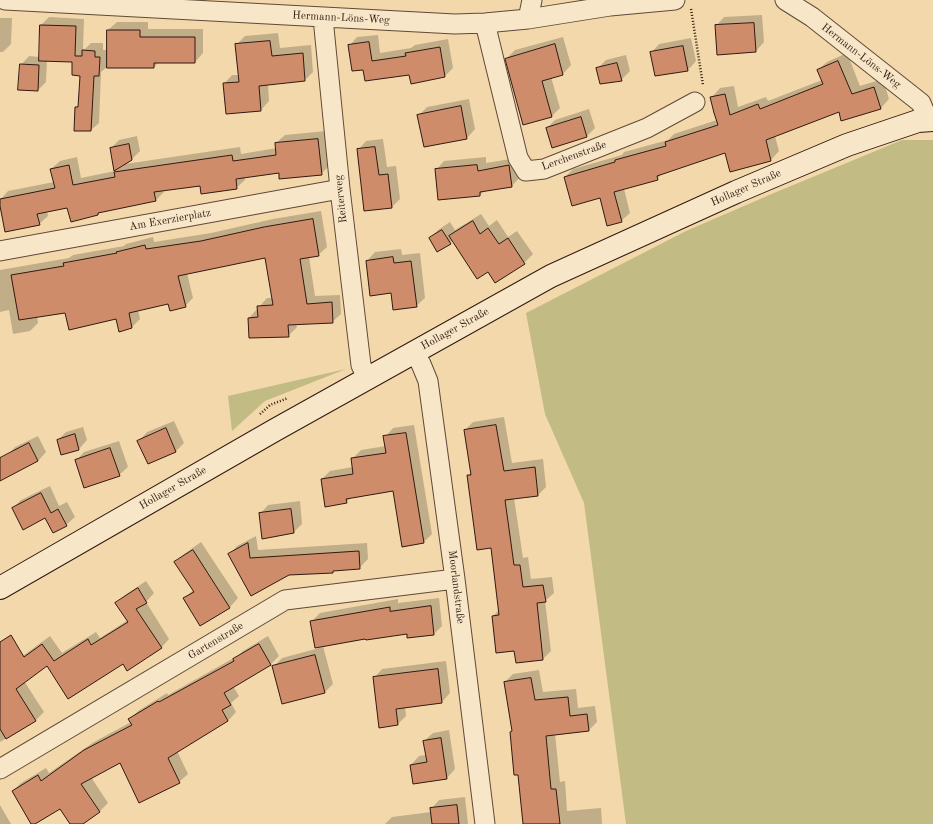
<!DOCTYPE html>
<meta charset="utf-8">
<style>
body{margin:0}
canvas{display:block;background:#f2d8ab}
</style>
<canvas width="933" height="824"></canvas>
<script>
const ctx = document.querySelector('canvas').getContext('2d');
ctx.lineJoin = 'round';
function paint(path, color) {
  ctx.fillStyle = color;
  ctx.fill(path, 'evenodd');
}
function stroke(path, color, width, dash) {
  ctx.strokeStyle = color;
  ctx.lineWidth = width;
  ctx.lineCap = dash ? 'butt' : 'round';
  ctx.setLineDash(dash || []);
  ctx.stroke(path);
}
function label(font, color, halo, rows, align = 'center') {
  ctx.font = font + ' "Old Standard TT",serif';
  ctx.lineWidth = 3;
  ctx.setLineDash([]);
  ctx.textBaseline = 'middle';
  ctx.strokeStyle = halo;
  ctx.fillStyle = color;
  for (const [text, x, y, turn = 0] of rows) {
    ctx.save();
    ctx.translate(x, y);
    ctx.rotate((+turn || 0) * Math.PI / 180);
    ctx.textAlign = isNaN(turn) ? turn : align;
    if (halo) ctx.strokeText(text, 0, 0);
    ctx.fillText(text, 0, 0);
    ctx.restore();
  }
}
paint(new Path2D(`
 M902 140H933V824H626L584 503 545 414 526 313 686 231 774 193Z
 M346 369 265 401 232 431 228 396Z`), '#c2bc84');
paint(new Path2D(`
 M762 15 764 42 756 51 716 26 724 17Z
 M49 17 84 19 83 49H85L91 43H103V50H108V30L117 22H148V29H203V53L195 62H159L154 67H107L101 72 99 123 91 130 76 108 79 105 82 75 74 61 47 60 46 82 38 90 21 65 29 56 40 57 41 25Z
 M0 18H12L11 44 3 52H0Z
 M278 33 280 48 311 45 313 72 305 80 268 84 269 101 261 110 224 84 232 75H240L236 45 245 36Z
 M378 35 380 53 411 48 415 45 448 39 453 68 445 76 364 69 349 46 357 37Z
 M563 37 571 65 563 74 551 77 560 108 552 116 506 59 515 50Z
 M691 38 696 61 688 70 651 53 659 44Z
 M847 53 860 86 883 79 889 99 881 108 839 110 775 136 779 151 771 160 730 170 725 152 664 172 657 179 624 189 630 213 621 221 600 197 565 177 573 169 622 155 624 152 668 140 674 134 717 120 712 97 720 88 734 86 738 107 766 97 768 101 822 80 818 70 827 62Z
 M626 55 630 71 621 80 597 69 606 60Z
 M469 99 475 129 467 138 418 116 427 107Z
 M589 109 595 128 587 136 553 147 547 128 555 120Z
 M326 131 330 165 321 174 280 172 245 177V180L236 188 201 184 163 190 164 192 155 201 101 211 98 214 68 207 47 211 48 216 39 224 0 200 8 191 54 182 51 169 60 161 77 157 81 178 115 171 111 148 119 140 137 136 140 151 131 160 125 164 240 147 241 154 277 148 276 143 285 135Z
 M383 139 387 167 396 166 400 199 392 207 358 150 366 141Z
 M486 157V163L517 158 520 177 512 186 485 190 480 195 436 170 444 161Z
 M321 211 327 247 318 255 309 257 315 296 340 295 341 314 332 322 296 324 297 327 288 336 249 318 267 298H273L266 257 187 273 193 298 185 306 169 302 138 310 140 319 132 327 119 330 116 318 65 312 37 316 38 323 30 331 13 334 9 310 0 312V270L69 258 73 255 124 246 126 244 153 237 154 242 211 233 273 219Z
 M481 214 489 226 497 220 508 237 517 231 533 254 524 263 496 281 488 271 453 240 450 243 430 238 438 230 450 222 455 230Z
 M401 249 402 255 420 253 425 298 416 306 392 292 367 261 375 252Z
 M504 417 512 463 543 459 546 487 538 495 514 498 523 558 528 557 531 579 552 577 554 593 545 601 551 651 543 659 515 650 493 616 499 610 492 547 468 476 472 472 465 430 473 422Z
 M174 421 184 443 176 451 139 441 147 432Z
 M414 425 432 534 424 542 394 490 352 497 346 502 322 479 330 471 353 467 352 459 361 450 386 446 385 437 393 428Z
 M83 427 87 440 79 449 62 454 58 440 66 432Z
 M38 436 46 452 38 461 16 472 7 456 15 447Z
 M119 441 128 467 119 475 76 461 84 452Z
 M50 486 59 506 67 502 75 517 66 525 46 517 13 508 21 500Z
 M300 501 302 524 294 532 263 538 260 514 268 505Z
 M256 536 258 550 367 543 368 559 359 568 335 569 333 572 229 555 237 546Z
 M201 542 238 598 230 607 201 624 185 598 193 590 176 562 184 554Z
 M146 581 154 593 146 602 169 639 161 648 123 663 48 664 24 681 44 712 35 721 0 742V683L20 658 50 636 62 653 96 632 100 638 128 620 117 603 125 595Z
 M439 598 442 626 434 634 407 633 366 638 323 646 333 684 325 692 273 667 282 658 323 647 311 622 320 613 398 599V603Z
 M268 636 279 656 271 664 233 686 239 696 231 703 236 712 228 721 177 751 188 774 179 782 120 761 91 777 108 803 100 811 81 824H71L60 808 32 824 13 791 21 783 46 768 49 773 94 742 131 722 130 719 138 711 167 693 168 695 239 655 243 651Z
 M446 661 450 693 442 702 405 706 406 716 398 724 374 678 382 669Z
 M539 670 543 692 576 689 578 708 595 706 597 722 589 730 555 734 560 782 565 781 567 811 601 808 602 824H524L519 774 511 732 513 730 505 682 513 674Z
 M449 730 455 769 447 778 411 765 419 756 427 755 424 741 433 733Z
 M465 797 468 824H385L392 817 431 812V809L439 800Z
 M0 805 11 824H0Z`), '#0003');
const building = new Path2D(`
 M754 23 756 52 717 55 715 25Z
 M40 25 76 26 75 56H82V50L95 51V57H100L99 76H94L91 131H74L75 107H78L80 76 72 75V62L39 61Z
 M107 30H140V37H195V63H154V68H107Z
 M270 41 272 56 303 53 305 81 259 86 261 111 226 114 223 83 239 82 235 44Z
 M369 42 372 61 406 56 405 53 440 47 445 77 411 84 409 75 365 81 363 70 352 71 348 45Z
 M555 44 563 75 542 81 552 117 523 125 505 59Z
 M683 46 688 71 655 76 650 52Z
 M838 61 852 94 874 87 881 109 841 121 839 112 766 140 771 161 730 172 725 153 657 176 658 180 614 192 622 222 607 226 600 198 572 206 564 177 615 162V160L666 146 665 142 718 125 714 113 710 97 725 94 730 115 758 104 760 109 823 84 817 70Z
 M617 63 622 81 600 84 596 68Z
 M20 64 39 65 38 91 18 90Z
 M461 106 467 139 424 147 417 115Z
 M581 117 587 137 552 148 546 128Z
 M318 139 322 175 279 179V173L236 179 237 189 201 194 200 186 154 192 156 201 98 213V215L71 222 67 208 37 214 40 225 5 232 0 206V199L55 188 50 169 69 165 73 185 115 177 114 172 232 155 233 161 276 155 275 143Z
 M129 144 132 160 114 171 110 148Z
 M375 147 379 175 388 174 392 208 364 211 357 149Z
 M477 165 478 171 509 165 512 187 480 192V196L438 200 435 169Z
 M313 219 319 256 300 259 307 304 332 302 333 323 288 325 289 337 249 338 248 318 258 317 257 306 273 305 265 258 178 276 186 307 170 311 168 304 129 313 132 328 119 332 116 319 69 330 65 313 19 320 11 275 64 266 63 263 117 253 116 252 145 245 146 249 201 241 264 227Z
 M473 221 480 234 488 228 499 244 508 238 525 264 495 283 488 272 477 279 449 236Z
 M442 230 451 244 437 252 429 238Z
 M393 257 394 263 411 261 417 307 393 310 391 293 370 296 366 261Z
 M496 425 504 471 535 467 538 496 505 500 514 565H520L523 587 543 585 546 602 537 603 543 660 516 663 514 651 496 653 492 616 499 615 491 548 477 550 467 475H471L464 430Z
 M166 428 176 452 148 464 137 441Z
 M406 433 424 543 402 547 393 491 346 499 347 503 325 507 321 479 353 474 351 458 386 453 383 436Z
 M75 434 79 450 61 455 57 440Z
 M29 443 38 461 0 481V458Z
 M110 448 120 476 84 488 75 460Z
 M41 493 51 513 58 509 67 526 53 533 45 518 23 530 12 508Z
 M291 509 294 533 262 539 259 513Z
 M248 543 250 558 359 551 360 569 333 571V573L289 575 251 596 228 554Z
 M193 550 230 608 200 626 183 598 194 592 174 562Z
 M138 588 147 603 136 609 162 648 127 671 123 664 68 699 47 666 16 689 36 721 6 739 0 729V642L11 635 24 657 42 644 54 661 88 639 91 645 128 622 115 603Z
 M431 606 434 635 407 638V634L366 640 365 639 315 648 310 621 390 607V611Z
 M259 644 271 665 224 693 231 705 222 710 228 721 168 758 180 783 139 803 120 763 81 784 100 812 83 824H70L60 809 35 824H31L12 791 38 775 41 781 84 750 132 725 128 719 158 701 159 702 234 661 233 659Z
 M315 655 325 693 282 704 272 666Z
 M438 669 442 703 396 709 398 725 379 728 373 677Z
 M531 678 535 700 568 697 570 716 587 714 589 731 546 736 551 789H556L560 824H523L518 775H514L510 732 512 731 504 682Z
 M441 738 447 779 413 784 410 765 427 762 423 741Z
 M457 805 459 824H432L430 808Z`);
paint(building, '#cf8c6b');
stroke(building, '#311910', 1);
const minor = new Path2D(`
 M5 0 455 24 485 23 528 19 610 6 675 0
 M785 0 812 17 921 103 928 120
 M323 18 340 189 361 365 367 378
 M528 19 532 0
 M485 23 518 158 526 171 544 169 647 128 695 102
 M0 251 340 189
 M414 352 421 364 428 381 455 579 485 824
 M0 769 285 600 455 579`);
const secondary = new Path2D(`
 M0 588 275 430 551 276 736 192 847 145 918 121 933 120`);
stroke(minor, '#614937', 21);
stroke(secondary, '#311910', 24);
stroke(new Path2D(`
 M691 9 703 85
 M260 414 270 405 288 398`), '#311910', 2.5, [1, 2]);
stroke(minor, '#f7e6c8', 19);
stroke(secondary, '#f7e6c8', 22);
label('11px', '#311910', '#f7e6c8', [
 ["Hermann-Löns-Weg",341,18,3],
 ["Hermann-Löns-Weg",861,56,38],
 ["Lerchenstraße",574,156,-20],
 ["Hollager Straße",746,188,-24],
 ["Reiterweg",341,199,-96],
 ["Am Exerzierplatz",170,220,-10],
 ["Hollager Straße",455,329,-29],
 ["Hollager Straße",173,488,-30],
 ["Moorlandstraße",456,587,83],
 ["Gartenstraße",216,641,-31]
]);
</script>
